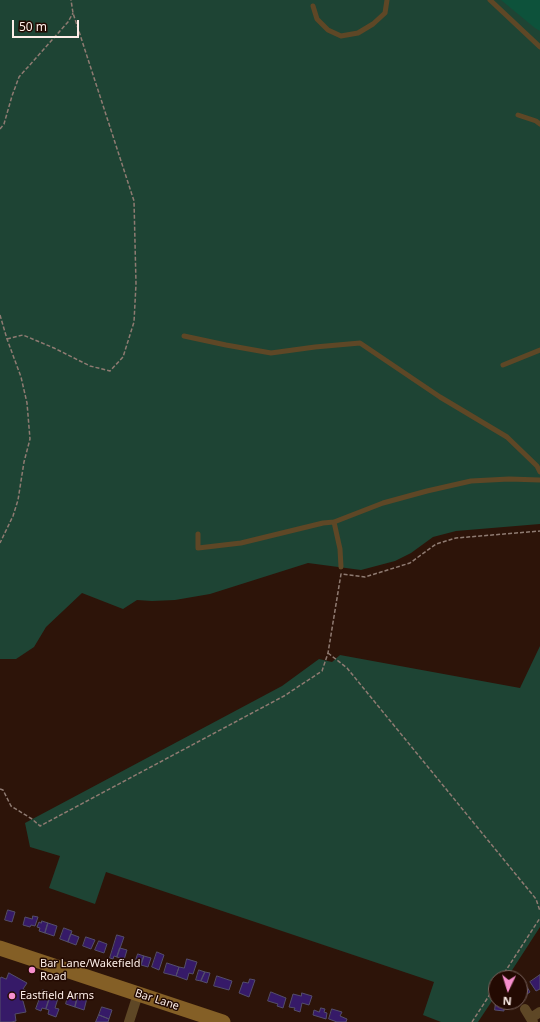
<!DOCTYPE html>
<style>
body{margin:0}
#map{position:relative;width:540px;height:1022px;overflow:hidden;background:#2d1409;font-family:"Noto Sans",sans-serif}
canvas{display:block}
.north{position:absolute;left:488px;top:970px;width:40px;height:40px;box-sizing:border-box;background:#230a02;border:1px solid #7a655e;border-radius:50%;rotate:184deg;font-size:11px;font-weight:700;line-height:16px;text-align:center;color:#fdeee8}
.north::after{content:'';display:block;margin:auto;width:14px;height:18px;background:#f790ce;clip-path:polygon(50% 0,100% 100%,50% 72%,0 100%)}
.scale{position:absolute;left:12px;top:20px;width:67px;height:18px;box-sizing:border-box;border:2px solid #fdeee8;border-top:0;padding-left:5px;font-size:12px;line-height:14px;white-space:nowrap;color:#fdeee8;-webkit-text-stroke:3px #230a02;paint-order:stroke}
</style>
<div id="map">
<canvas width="540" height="1022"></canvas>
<div class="north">N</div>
<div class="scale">50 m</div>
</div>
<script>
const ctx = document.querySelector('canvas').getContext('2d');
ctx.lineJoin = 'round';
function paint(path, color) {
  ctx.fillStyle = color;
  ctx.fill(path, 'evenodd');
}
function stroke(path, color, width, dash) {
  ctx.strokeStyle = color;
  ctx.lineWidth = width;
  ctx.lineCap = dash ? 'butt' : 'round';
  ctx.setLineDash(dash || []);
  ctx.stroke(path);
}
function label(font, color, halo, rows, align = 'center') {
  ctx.font = font + ' "Noto Sans",sans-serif';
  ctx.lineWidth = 3;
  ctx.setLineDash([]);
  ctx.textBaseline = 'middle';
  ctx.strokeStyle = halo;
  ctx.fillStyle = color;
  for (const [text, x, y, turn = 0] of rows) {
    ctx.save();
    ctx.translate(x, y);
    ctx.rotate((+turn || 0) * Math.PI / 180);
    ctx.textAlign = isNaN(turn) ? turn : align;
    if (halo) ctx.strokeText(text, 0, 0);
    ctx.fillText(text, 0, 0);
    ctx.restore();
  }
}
paint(new Path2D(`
 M0 0H503L540 28V524L456 531 433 537 411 553 395 561 361 570 308 563 210 594 175 600 152 601 137 600 123 609 82 593 46 627 34 647 16 659H0Z
 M540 646V927L507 978H496V995L478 1022H441L423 1015 434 982 106 872 95 904 49 888 60 856 30 847 25 823 282 686 319 659 332 662 340 655 520 688Z`), '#1e4434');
paint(new Path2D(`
 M501 0H540V31L535 28Z`), '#0d523b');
const building = new Path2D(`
 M8 910 15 912 12 922 5 920Z
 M33 916 38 917 35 926 31 925 30 927 23 925 25 917 32 919Z
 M42 921 48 923 45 933 39 931 40 928 37 927 39 922 41 923Z
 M48 923 57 926 54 936 45 933Z
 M64 928 72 931 68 942 60 939Z
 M71 934 79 937 76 945 68 942Z
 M117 935 124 937 117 957 114 956 113 959 110 958Z
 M86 937 95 940 91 949 83 946Z
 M99 941 107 944 104 953 95 950Z
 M120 948 127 950 124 960 117 957Z
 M157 952 164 955 159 970 152 967Z
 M138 954 144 956 141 965 135 963Z
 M144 956 151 958 148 967 141 965Z
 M187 959 197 962 193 974 189 973 187 980 176 976 179 967 184 968Z
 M167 963 179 967 176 976 164 973Z
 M199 970 205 972 201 981 196 980Z
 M205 972 210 973 207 983 201 981Z
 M9 973 27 983 23 989 27 991 22 1000 23 1001 26 1012 15 1014 16 1021 11 1022H0V979L1 977 6 979Z
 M540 975V989L536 991 530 982Z
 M217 976 232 981 229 990 214 986Z
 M250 979 255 980 249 997 239 993 243 982 248 983Z
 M524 982 530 992 520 999V985Z
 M43 990 51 993 46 1009 42 1008 41 1011 36 1009Z
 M69 992 78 995 75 1007 66 1004Z
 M271 992 286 998 283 1008 277 1006 278 1004 268 1001Z
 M51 993 59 995 55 1008 59 1009 56 1017 48 1014 49 1010 46 1009Z
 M302 993 312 996 309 1005 302 1003 300 1012 294 1010 295 1008 289 1007 293 994 301 996Z
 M78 995 87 998 84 1010 75 1007Z
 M496 1000V1002H510L509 1008H504V1011L495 1010Z
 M102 1007 112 1010 109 1019 99 1015Z
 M321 1008 325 1009 324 1012 327 1013 326 1019 313 1015 314 1010 319 1012Z
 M332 1009 342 1012 340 1016 347 1019 346 1022H337L329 1019Z
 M99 1015 109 1019 108 1022H96Z`);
paint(building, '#361a68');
stroke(building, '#544e6b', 1);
stroke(new Path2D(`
 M0 129 4 124 12 96 19 77 68 22 73 13
 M0 315 7 339 21 377 27 403 30 439 24 462 18 500 13 516 0 543
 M7 339 23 335 54 348 90 366 110 371 123 357 134 322 136 284 134 201 73 13 71 0
 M328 653 347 668 536 899 540 911
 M0 789 3 790 11 806 32 819 40 826 284 696 322 671 328 653 341 574 365 577 410 563 436 544 456 538 540 531
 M501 978 540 918
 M472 1022 496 985`), '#8f7b72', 1.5, [4, 2]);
stroke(new Path2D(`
 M490 0 540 47
 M313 6 317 19 328 30 341 36 358 33 373 24 385 13 387 0
 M518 115 536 121 540 124
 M184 336 226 345 271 353 315 347 360 343 440 397 507 437 537 466 540 472
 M503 365 540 350
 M334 522 340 549 341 567
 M198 534V548L241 543 323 523 334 522 383 503 427 491 471 481 509 479 540 480`), '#5e4726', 5);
stroke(new Path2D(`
 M525 1009 533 1022
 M531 1018 540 1012
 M129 1022 138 994`), '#5e4726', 10);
stroke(new Path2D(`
 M0 948 223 1022`), '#845f26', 15);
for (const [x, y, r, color] of [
 [32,970,4,"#f790ce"],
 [12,996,4,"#f790ce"]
]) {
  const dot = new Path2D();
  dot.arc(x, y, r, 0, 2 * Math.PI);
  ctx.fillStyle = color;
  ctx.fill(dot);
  stroke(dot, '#230a02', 1.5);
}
label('11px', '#fdeee8', '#230a02', [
 ["Bar Lane/Wakefield",40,964],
 ["Road",40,977],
 ["Eastfield Arms",20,996]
], 'left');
label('11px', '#fdeee8', '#230a02', [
 ["Bar Lane",157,1000,18]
]);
</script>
